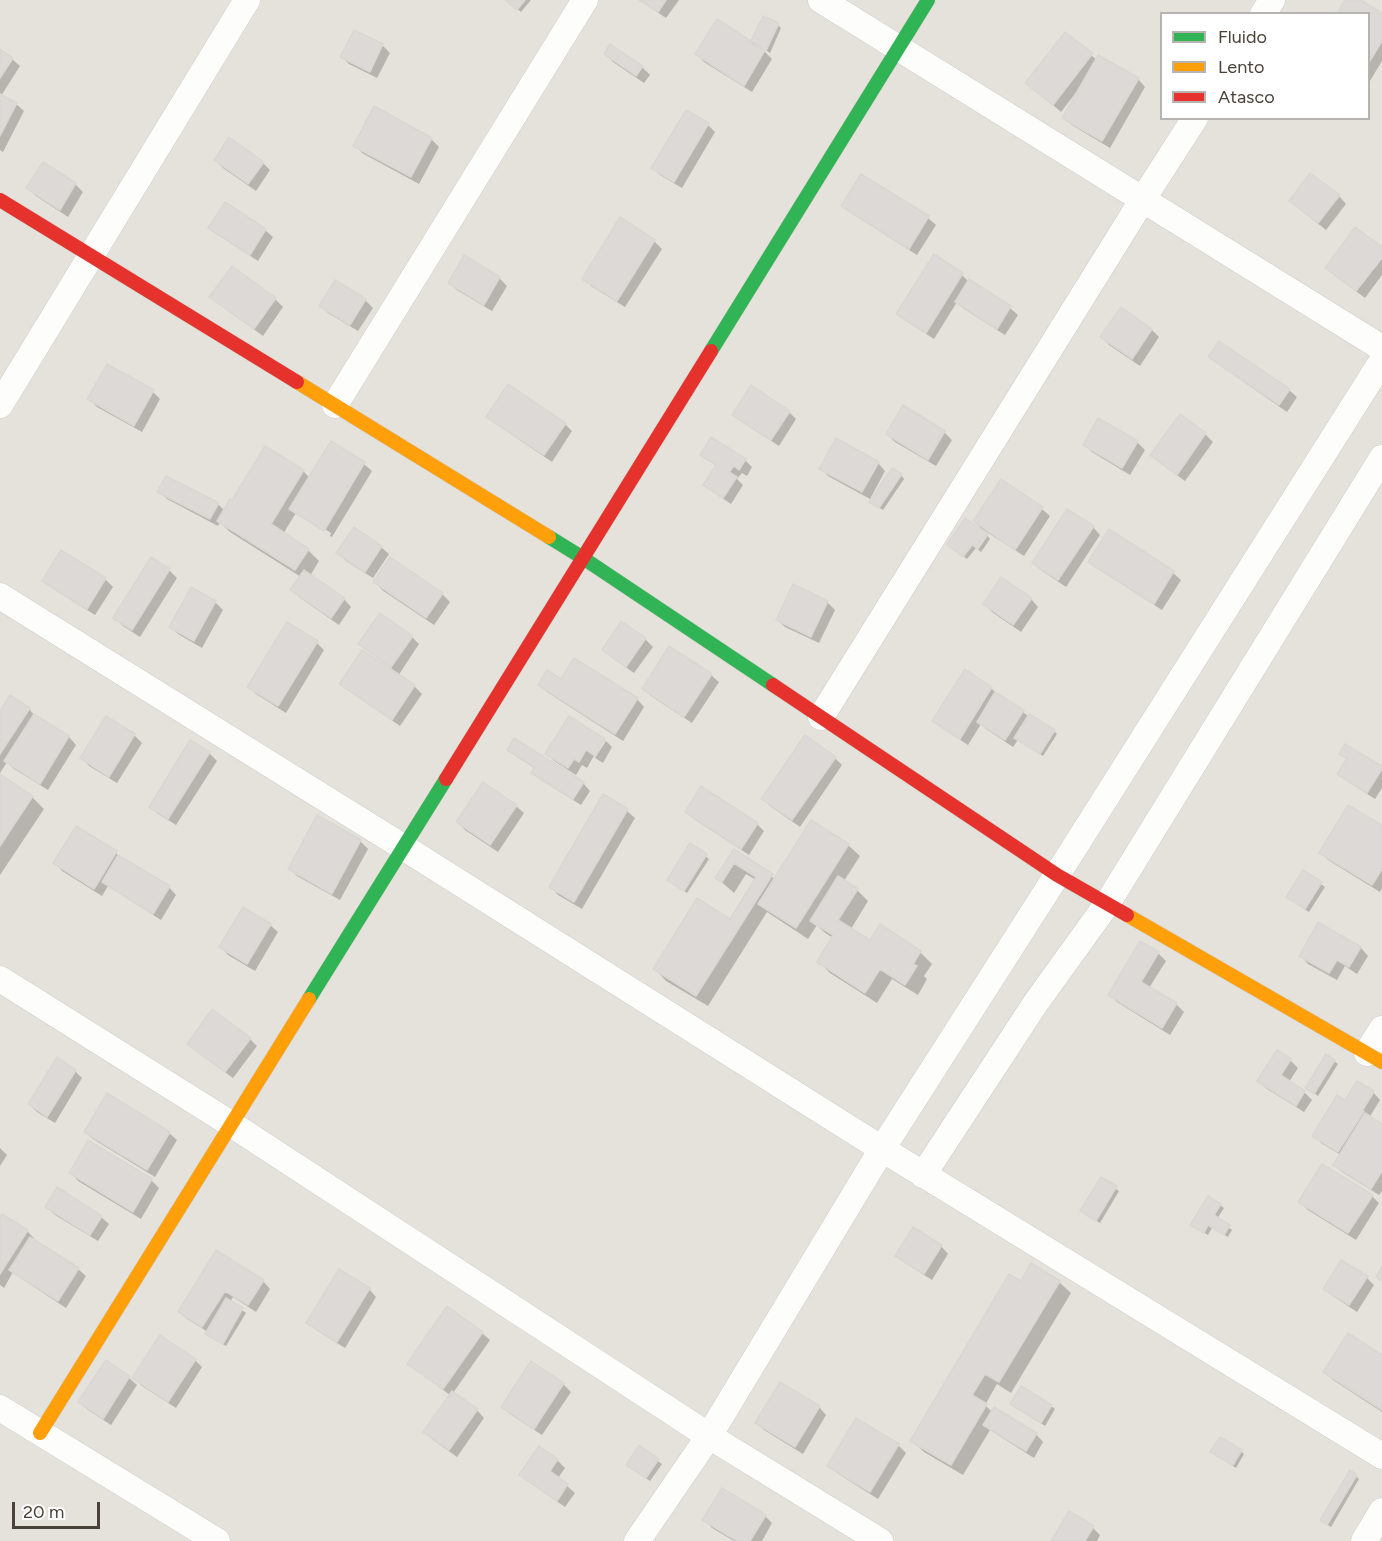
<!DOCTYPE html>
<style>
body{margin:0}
#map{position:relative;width:1382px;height:1541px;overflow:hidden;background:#f2f0ed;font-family:Figtree,sans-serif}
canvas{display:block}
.legend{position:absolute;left:1160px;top:12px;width:210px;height:108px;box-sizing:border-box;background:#fff;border:2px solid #b6b3b0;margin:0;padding:8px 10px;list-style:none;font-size:18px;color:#484239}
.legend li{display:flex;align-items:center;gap:12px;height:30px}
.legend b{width:30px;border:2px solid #b6b3b0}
.scale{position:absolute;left:12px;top:1502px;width:88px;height:27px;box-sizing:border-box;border:3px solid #484239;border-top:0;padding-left:8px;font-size:18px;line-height:21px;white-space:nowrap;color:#484239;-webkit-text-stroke:4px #fff;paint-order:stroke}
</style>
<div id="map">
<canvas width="1382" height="1541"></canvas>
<ul class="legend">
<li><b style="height:8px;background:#30b455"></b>Fluido</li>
<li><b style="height:8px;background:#ff9f0a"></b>Lento</li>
<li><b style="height:8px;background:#e5322d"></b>Atasco</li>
</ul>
<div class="scale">20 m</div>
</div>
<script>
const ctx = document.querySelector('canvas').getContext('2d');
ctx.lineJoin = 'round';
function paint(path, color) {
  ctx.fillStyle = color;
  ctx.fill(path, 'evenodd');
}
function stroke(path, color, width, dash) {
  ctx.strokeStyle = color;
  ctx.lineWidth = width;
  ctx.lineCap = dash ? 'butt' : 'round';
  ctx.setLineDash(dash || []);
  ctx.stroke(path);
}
paint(new Path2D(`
 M0 0H1382V1541H0ZM1162 14H1368V118H1162Z`), '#e5e2dc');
paint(new Path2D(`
 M506 0H531L521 12Z
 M639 0H679L666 18Z
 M1347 0H1358L1382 15V61L1370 81 1368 80V14Z
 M778 25 781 28 770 53 764 49 763 50 772 59 752 92 704 62 697 54 752 43Z
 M354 32 382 45 390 53 377 78 349 64 342 57Z
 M1065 34 1097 60 1138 79 1145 87 1110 148 1072 125 1064 118 1079 92 1077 91 1061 112 1027 83Z
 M0 51 12 59 20 66 1 96 16 104 24 111 3 152 0 150Z
 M606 54 642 67 650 75 644 83 613 62Z
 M375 108 431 139 439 147 419 184 362 153 355 145Z
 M708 125 715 132 682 188 660 175 653 168Z
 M215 160 263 163 270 170 256 191 223 168Z
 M44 164 75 184 83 192 68 217 36 196 28 188Z
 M862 176 928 218 936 225 917 255 851 213 843 206Z
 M1339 196 1346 204 1326 230 1298 208Z
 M210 228 265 230 273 237 258 261 218 235Z
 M654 241 662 249 625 307 591 286 584 278Z
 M1382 249V275L1365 298 1334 275 1327 267Z
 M934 257 962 275 969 282 1010 308 1018 315 1005 335 964 309 957 302 934 339 906 321 898 314Z
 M232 268 275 299 283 307 263 336 219 304 211 297Z
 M499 278 507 286 492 311 457 290 449 283Z
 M365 300 373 308 358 331 328 313 321 305Z
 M1121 309 1152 330 1159 337 1140 366 1109 345 1102 337Z
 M1210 357 1289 390 1297 397 1287 412 1218 364Z
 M153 392 160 399 142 432 97 407 89 399Z
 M903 407 944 432 952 440 936 466 895 442 887 434Z
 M789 412 796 419 779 446 742 422 734 415Z
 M1181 416 1205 434 1213 442 1185 481 1160 463 1152 455Z
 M488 417 565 424 572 431 552 462 496 424Z
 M1137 442 1145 450 1130 475 1092 452 1084 444Z
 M331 443 364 464 372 471 332 537 330 536 331 533 297 512V515L296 513 283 534 308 550 319 561 310 576 344 599 351 607 339 625 299 597 292 590 301 577 230 532 220 522 218 526 167 499 159 492 218 504 225 511 303 471 310 478Z
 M702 454 745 460 752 467 747 476 742 473 737 479 743 485 731 504 713 492 705 485 717 466Z
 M878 463 885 471 870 499 828 476 821 468Z
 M901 475 904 479 883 510 875 505Z
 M1001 481 1042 509 1050 516 1024 556 982 529 974 521Z
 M1093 527 1100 535 1066 587 1041 570 1034 563Z
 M1109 531 1173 573 1181 580 1162 610 1098 569 1090 561Z
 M987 535 990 539 981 552 976 548 967 559 952 548Z
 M381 547 389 554 373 578 346 561 338 553Z
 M152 559 169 570 177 578 140 637 123 626 115 618Z
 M105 579 113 587 95 615 52 588 44 580Z
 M375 582 442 594 450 602 434 625 382 590Z
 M192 589 215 602 223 610 202 648 178 634 171 627Z
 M1031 599 1038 607 1021 632 992 612 984 604Z
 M827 602 835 610 819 643 785 627 778 620Z
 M622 623 645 639 653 647 634 673 611 657 603 649Z
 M412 637 419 644 398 676 414 686 422 694 400 726 349 691 341 684 390 670 392 668 368 651 360 644Z
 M317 643 324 650 286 713 256 694 249 687Z
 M711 675 719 682 692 723 651 696 644 689Z
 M540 685 637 699 644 707 623 741 547 692Z
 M991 688 998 695 1023 712 1029 717 1054 731 1057 734 1043 756 1018 740 1013 747 986 729 981 724 968 745 942 728 934 721Z
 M29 709 36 717 69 737 76 745 48 790 14 769 7 762 0 773V714Z
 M106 718 134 735 142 743 117 783 89 766 82 758Z
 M603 740 587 768 582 765 576 775 554 761 547 754Z
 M606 741 612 747 603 763 595 758Z
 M509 749 583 783 590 791 581 805 541 780 533 773 536 769 517 757Z
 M209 753 217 761 176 825 158 814 151 807Z
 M1341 753 1382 768V788L1375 799 1347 781 1339 774 1347 760Z
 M835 758 842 765 800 827 770 806 763 799Z
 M0 776 32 797 44 809 0 875Z
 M603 796 627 811 635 818 582 909 558 895 551 887Z
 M516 806 524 813 498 852 465 830 458 822Z
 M687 812 757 824 764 831 749 855 694 819Z
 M1382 827V888L1380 892 1328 860 1321 853Z
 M360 841 368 849 340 900 297 876 290 869Z
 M691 845 709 859 687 893 672 883Z
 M848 845 860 856 844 881 857 890 868 901 851 929 871 942 920 952 932 964 924 976 927 979 918 995 892 979 877 1003 830 973 819 962 833 938 824 932 817 925 808 939 767 912 708 1006 666 981 655 969 730 921 756 880 746 874 734 893 717 878 734 852 775 879Z
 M116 853 122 859 169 887 176 895 161 920 108 886 102 896 62 871 55 863Z
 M1303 872 1325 887 1309 912 1291 900Z
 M1319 924 1361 948 1368 956 1357 974 1345 966 1337 980 1308 964 1301 956Z
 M270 925 278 932 255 971 228 955 221 947Z
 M1158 953 1166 961 1149 988 1176 1004 1184 1012 1170 1035 1117 1002 1110 995Z
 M250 1039 257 1046 233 1078 196 1051 189 1044Z
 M1277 1052 1290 1060 1298 1068 1289 1082 1304 1092 1312 1100 1304 1112 1267 1089 1259 1081Z
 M1334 1061 1338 1064 1318 1096 1311 1091Z
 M75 1071 82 1078 55 1123 37 1112 29 1104Z
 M1374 1093 1380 1100 1369 1118 1382 1126V1191L1379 1195 1342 1172 1335 1165 1341 1155 1321 1143 1314 1136 1356 1115 1359 1117Z
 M85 1132 169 1133 177 1140 155 1177 93 1139Z
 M89 1142 151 1180 159 1188 141 1219 78 1181 71 1173Z
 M0 1148 7 1155 0 1166Z
 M1101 1179 1119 1191 1100 1223 1085 1214Z
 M1372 1196 1379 1203 1356 1240 1308 1210 1300 1202Z
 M1220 1205 1224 1208 1217 1219 1232 1230 1228 1237 1212 1228 1208 1235 1195 1228Z
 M47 1207 101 1217 109 1224 98 1241 55 1215Z
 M0 1220 27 1231 34 1238 33 1240 78 1269 86 1276 66 1308 19 1277 13 1272 4 1288 0 1285Z
 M941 1246 948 1254 932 1280 905 1263 897 1256Z
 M217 1252 263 1281 270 1289 256 1312 233 1297 230 1302 246 1313 226 1346 210 1337 207 1334 208 1332 187 1319 179 1312Z
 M1367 1278 1374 1285 1357 1312 1333 1296 1325 1289Z
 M1059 1282 1071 1293 1011 1393 997 1384 985 1405 993 1413 1036 1434 1043 1442 1034 1458 990 1430 963 1475 924 1452 912 1440 1021 1283Z
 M369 1289 376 1297 345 1348 316 1330 308 1322Z
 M482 1333 490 1340 453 1393 477 1410 484 1418 457 1457 432 1439 425 1432 450 1395 417 1371 409 1363Z
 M1382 1356V1412L1333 1380 1325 1372Z
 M195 1360 202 1367 176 1408 142 1386 134 1378Z
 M106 1362 129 1378 137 1385 111 1425 88 1410 80 1402Z
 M532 1363 563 1384 571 1392 542 1435 510 1414 503 1406Z
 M1012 1404 1051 1406 1055 1409 1045 1426Z
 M819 1407 826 1415 803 1454 764 1430 757 1423Z
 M898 1445 906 1453 878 1499 837 1473 829 1466Z
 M539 1448 557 1460 565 1468 558 1478 575 1493 565 1507 529 1482 521 1475Z
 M640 1448 662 1464 650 1481 631 1468Z
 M1241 1451 1244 1454 1236 1468 1216 1455Z
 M1356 1476 1359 1479 1331 1527 1325 1523Z
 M765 1516 772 1523 762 1541H734L712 1528 704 1520Z
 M1093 1528 1100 1535 1097 1541H1053Z`), '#0003');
const building = new Path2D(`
 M505 0H525L517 10Z
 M640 0H666L658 12Z
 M1345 0H1361L1382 13V41L1368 64V14H1337Z
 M763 16 779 23 766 51 750 43Z
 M717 19 765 50 744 86 695 54Z
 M354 30 383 44 370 72 340 57Z
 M1065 32 1093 53 1053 105 1025 83Z
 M610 44 643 66 636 76 604 54Z
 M0 49 13 58 0 78Z
 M1098 55 1139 78 1102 141 1062 118Z
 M0 94 17 103 0 136Z
 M374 106 432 138 411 177 353 146Z
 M686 110 709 123 674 182 651 168Z
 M229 137 264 162 248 184 214 160Z
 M43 162 76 183 60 210 26 188Z
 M1310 173 1340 195 1318 223 1289 201Z
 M861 174 929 216 909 249 841 206Z
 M225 202 266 229 250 255 208 228Z
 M620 217 655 240 617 301 582 279Z
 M1355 227 1382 247V258L1356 291 1325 268Z
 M934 254 963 273 926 333 896 314Z
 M464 255 500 277 484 305 448 283Z
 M232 266 276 298 254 329 209 297Z
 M969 279 1011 306 997 329 955 302Z
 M335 280 366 299 350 325 319 306Z
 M1121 307 1152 329 1132 359 1100 337Z
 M1219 341 1290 389 1279 405 1208 357Z
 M107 364 154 390 134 426 87 399Z
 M508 384 566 423 544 455 486 417Z
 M751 385 790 411 771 440 732 415Z
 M903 405 945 431 928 460 886 434Z
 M1180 414 1206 433 1177 475 1150 455Z
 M1098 418 1138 441 1122 468 1083 445Z
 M711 437 746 459 739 470 734 466 729 472 737 477 723 498 703 485 716 465 700 455Z
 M836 438 879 462 862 492 819 469Z
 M331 441 365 462 324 531 289 509Z
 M265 446 304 470 271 524 309 549 295 570 217 521 230 499 232 500Z
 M892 468 902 474 879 508 869 502Z
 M166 476 219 503 210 519 157 492Z
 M1001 479 1043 507 1015 550 973 521Z
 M1067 509 1094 526 1058 580 1032 563Z
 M965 518 988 534 978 549 972 545 963 557 947 545Z
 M354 527 382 546 365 572 336 553Z
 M1109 529 1174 571 1154 604 1088 562Z
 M61 550 106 578 87 609 42 581Z
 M151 557 170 569 132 630 113 618Z
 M390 557 443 593 426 618 373 582Z
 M304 570 345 598 331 618 290 590Z
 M1001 577 1032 598 1013 625 983 604Z
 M793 584 828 601 811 637 776 620Z
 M191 587 216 601 194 641 169 627Z
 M380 613 413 636 391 667 358 644Z
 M621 621 646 638 626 667 602 650Z
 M287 622 318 641 278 706 247 687Z
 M669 646 712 674 684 717 642 689Z
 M362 650 415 685 392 720 339 684Z
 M574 658 638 698 615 734 538 685 547 670 561 679Z
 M965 669 992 687 960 739 932 721Z
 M995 692 1024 710 1005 740 977 722Z
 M10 695 30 708 0 754V711Z
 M34 714 69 736 40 784 4 761Z
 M1029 714 1055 730 1040 754 1014 738Z
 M106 716 135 734 109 777 80 758Z
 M569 716 605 739 595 756 586 750 579 762 574 759 568 768 545 754Z
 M805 735 836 757 792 820 761 799Z
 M514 738 584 782 573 799 531 773 535 767 507 750Z
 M190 740 210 752 168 819 149 807Z
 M1345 744 1382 766V769L1367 793 1337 774 1347 758 1339 754Z
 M0 774 33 796 0 846Z
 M483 782 517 805 490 845 456 822Z
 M701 786 758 823 741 849 685 812Z
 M603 794 628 809 574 902 549 887Z
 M1348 805 1382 825V869L1372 885 1319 853Z
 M317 815 361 840 332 894 288 869Z
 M811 820 849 844 796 928 758 904Z
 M76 826 117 851 94 889 53 863Z
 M690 843 707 854 684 891 667 880Z
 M734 849 773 874 696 996 653 969 697 898 730 919 756 877 734 863 722 882 715 878Z
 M118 855 170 886 153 914 102 882Z
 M1303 870 1322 882 1305 909 1286 897Z
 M838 876 858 889 838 920 870 940 880 924 921 951 913 964 917 966 905 985 880 969 865 993 817 962 833 935 810 921Z
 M243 907 271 924 247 964 219 947Z
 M1318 922 1361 947 1349 967 1337 960 1329 973 1299 956Z
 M1140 941 1159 952 1141 982 1177 1003 1162 1028 1108 995Z
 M212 1009 251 1038 225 1072 187 1044Z
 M1277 1050 1291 1059 1281 1075 1305 1091 1296 1106 1257 1081Z
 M1326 1054 1335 1060 1314 1094 1305 1088Z
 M57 1057 76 1070 47 1117 28 1104Z
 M1357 1081 1374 1091 1362 1110 1364 1111 1338 1152 1312 1136 1337 1095 1345 1100Z
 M107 1093 170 1132 147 1170 84 1132Z
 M1365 1113 1382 1124V1171L1371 1189 1333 1165Z
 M88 1140 152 1179 133 1212 69 1173Z
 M1322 1164 1373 1195 1348 1233 1298 1202Z
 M1101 1177 1117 1186 1096 1221 1080 1211Z
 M57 1187 102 1216 90 1235 45 1207Z
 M1208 1196 1221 1204 1214 1215 1230 1225 1224 1235 1208 1225 1204 1233 1190 1225Z
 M2 1214 28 1230 0 1274V1217Z
 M913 1227 942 1245 924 1274 895 1256Z
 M30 1237 79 1268 58 1301 9 1270Z
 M216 1250 264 1280 248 1305 225 1291 202 1327 178 1312Z
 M1341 1260 1368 1276 1349 1305 1323 1289Z
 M1031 1263 1060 1281 999 1382 985 1374 972 1395 987 1404 951 1465 910 1441 1009 1274 1021 1281Z
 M1382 1267V1281L1376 1277Z
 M339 1269 370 1288 337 1342 306 1323Z
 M226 1298 243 1308 223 1344 205 1334Z
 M447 1306 483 1332 443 1389 407 1364Z
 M1348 1333 1382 1355V1410L1323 1372Z
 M160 1335 196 1359 168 1402 132 1378Z
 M106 1360 130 1376 103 1419 78 1402Z
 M531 1361 564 1383 534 1429 501 1407Z
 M780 1382 820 1406 795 1447 755 1423Z
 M1021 1386 1052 1405 1041 1423 1010 1404Z
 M452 1391 478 1409 449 1450 423 1432Z
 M994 1407 1037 1433 1026 1451 983 1425Z
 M856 1418 899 1444 870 1492 827 1466Z
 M1220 1437 1242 1450 1233 1465 1210 1452Z
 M639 1445 659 1459 646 1478 626 1465Z
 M539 1446 558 1459 550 1471 568 1484 557 1501 519 1475Z
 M1350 1470 1357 1475 1327 1525 1320 1520Z
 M722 1488 766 1515 750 1541H737L702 1520Z
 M1069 1511 1094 1526 1085 1541H1051Z`);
paint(building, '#dcd9d6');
stroke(building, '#dad7d3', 1.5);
const street = new Path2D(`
 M821 0 1382 348
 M1263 14 1272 0
 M0 405 247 0
 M335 405 585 0
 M0 596 403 847 882 1149 1382 1456
 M821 717 1143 199 1195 118
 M0 979 231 1124 709 1436 880 1541
 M1367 1053 1382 1029
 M923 1175 1035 1004 1107 904 1382 458
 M0 1408 217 1541
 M637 1541 709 1436 882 1149 1057 875 1382 361
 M1364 1541 1382 1511`);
const fast = new Path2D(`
 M711 351 928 0
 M549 537 583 558 773 685
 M309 999 446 779`);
const slow = new Path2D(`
 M297 382 549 537
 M1127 915 1382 1062
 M40 1433 309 999`);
const jam = new Path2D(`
 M0 200 297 382
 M773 685 1057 875 1127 915
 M446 779 711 351`);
stroke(street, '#d0cecb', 27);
stroke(fast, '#d0cdc5', 15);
stroke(slow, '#d0cdc5', 15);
stroke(jam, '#d0cdc5', 15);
stroke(street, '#fdfdfc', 26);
stroke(fast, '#30b455', 14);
stroke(slow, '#ff9f0a', 14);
stroke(jam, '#e5322d', 14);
</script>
